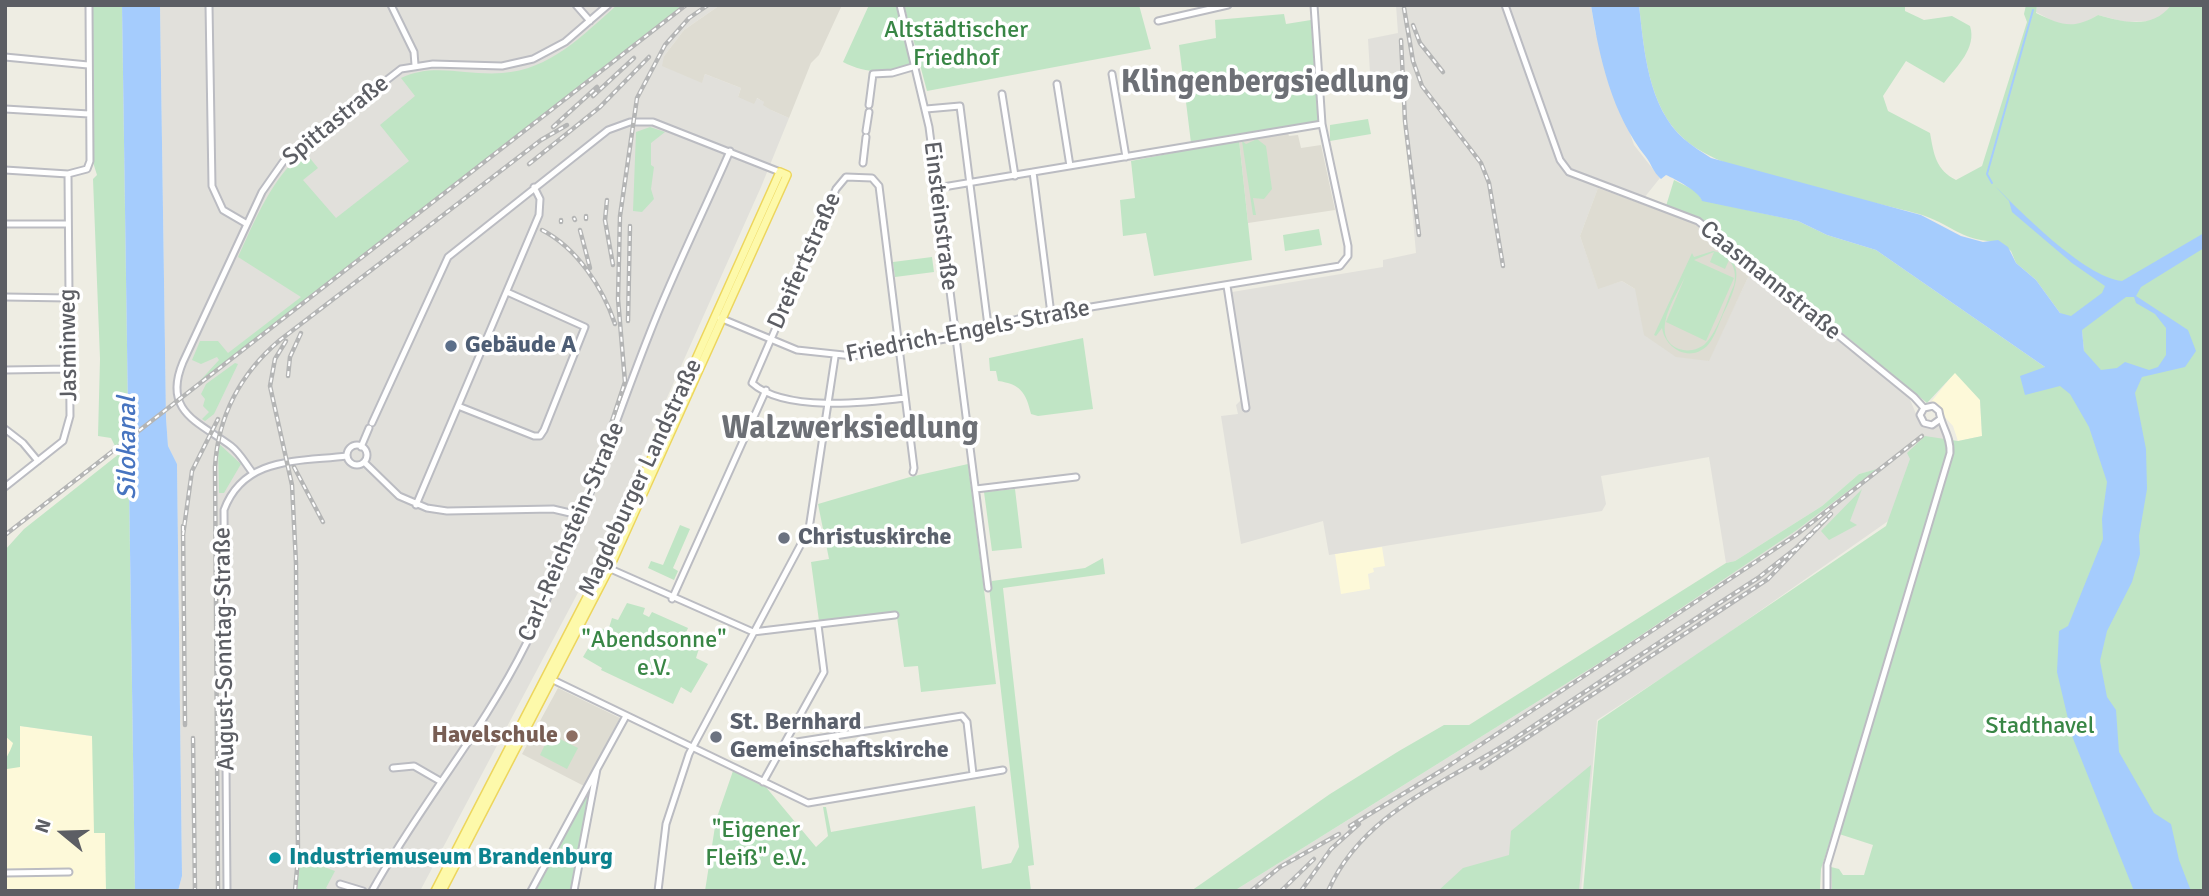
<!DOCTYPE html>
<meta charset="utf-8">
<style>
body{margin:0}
#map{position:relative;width:2209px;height:896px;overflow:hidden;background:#eeede3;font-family:Signika,sans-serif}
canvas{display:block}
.frame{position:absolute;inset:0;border:7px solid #5c5e64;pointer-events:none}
.north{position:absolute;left:28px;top:798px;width:70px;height:70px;-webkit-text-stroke:5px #fff;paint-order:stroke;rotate:289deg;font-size:19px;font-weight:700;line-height:28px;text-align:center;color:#5c5e64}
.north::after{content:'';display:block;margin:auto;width:24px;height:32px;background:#5c5e64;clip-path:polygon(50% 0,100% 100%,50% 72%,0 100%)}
</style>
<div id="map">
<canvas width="2209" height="896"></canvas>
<div class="frame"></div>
<div class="north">N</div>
</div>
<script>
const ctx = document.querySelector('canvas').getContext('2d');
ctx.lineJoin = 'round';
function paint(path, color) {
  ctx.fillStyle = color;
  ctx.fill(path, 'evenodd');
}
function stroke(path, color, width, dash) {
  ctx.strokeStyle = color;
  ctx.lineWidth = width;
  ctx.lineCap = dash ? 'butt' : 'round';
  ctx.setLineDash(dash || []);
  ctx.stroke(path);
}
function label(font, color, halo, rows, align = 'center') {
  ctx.font = font + ' Signika,sans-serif';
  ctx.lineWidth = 7;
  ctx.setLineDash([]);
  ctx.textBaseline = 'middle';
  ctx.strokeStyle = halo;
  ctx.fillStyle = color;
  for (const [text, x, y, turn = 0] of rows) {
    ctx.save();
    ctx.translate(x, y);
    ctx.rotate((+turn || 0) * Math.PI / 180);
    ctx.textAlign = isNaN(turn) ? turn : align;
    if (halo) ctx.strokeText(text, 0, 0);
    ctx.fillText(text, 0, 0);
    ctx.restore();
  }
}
paint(new Path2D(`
 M1955 372 1980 400 1982 436 1958 441 1953 426 1931 402Z
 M1382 547 1385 566 1373 568 1374 572 1368 574 1370 589 1341 594 1335 554Z
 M13 725 104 738 106 891H5V730Z`), '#fdf9d9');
paint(new Path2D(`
 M160 5H720L684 30 664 56 702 82 705 74 741 88 738 97 756 98 765 102 771 110 789 118 761 187 591 568 420 891H178L182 876 177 464 168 446 166 418Z
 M1396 5H1591L1595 31 1634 145 1660 178 1644 198 1600 183 1580 236 1598 288 1622 281 1635 289 1708 361 1751 271 1909 397 1921 426 1938 421 1946 428 1951 441 1901 512 1697 655 1597 720 1581 891H1234L1604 660 1797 530 1875 470 1859 474 1822 506 1735 561 1726 563 1709 457 1601 476 1606 504 1602 511 1329 555 1323 521 1241 544 1221 416 1238 414 1236 405 1242 399 1226 293 1383 267V260L1416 253 1400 73H1370L1368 39 1398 33Z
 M2037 5H2171L2165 13 2151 21 2125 22 2098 15 2081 25 2064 27 2036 12Z`), '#e1e0db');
paint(new Path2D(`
 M720 5H842L819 55 811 63 789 118 771 110 763 105 764 102 757 98 754 104 738 97 741 88 705 74 702 83 662 66 664 56 684 30Z
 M1288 133 1289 136 1298 135 1301 148 1321 145 1335 210 1248 223 1239 140Z
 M1598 188 1694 223 1751 271 1709 361 1676 357 1644 335 1635 289 1622 281 1598 289 1580 236Z
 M558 688 620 718 584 786 522 754Z`), '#dedcd2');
paint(new Path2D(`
 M91 5H122L135 891H106L105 833H94L92 736 20 726V767L7 769C3 758 10 754 13 743L5 736V550L24 529 119 454 111 438 98 436 100 359 93 179 97 175 92 159Z
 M617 5H683L197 384 219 360 217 357 201 364 192 360 200 341H218L228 353 301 297 238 257C256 218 271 180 304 151L318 168 303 180 336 218 409 161 380 125 415 96 401 78C433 62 468 76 502 73 550 70 583 35 617 5Z
 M869 5H897L913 64C889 74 866 74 843 62Z
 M904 5H1139L1151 49 927 91Z
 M1639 5H1905V11L1924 20 1952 16 1970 26C1977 48 1957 66 1944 83L1906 61 1883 96 1888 111 1930 133C1934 155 1936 170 1956 180L1982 166 2027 22 2024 14 2026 5H2037L2036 13C2061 25 2073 30 2098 15 2123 22 2153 30 2171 5H2204V891H1832L1831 867 1839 869 1843 875H1864L1873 845 1833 832 1821 869 1820 889 1583 891 1598 721 1886 526 1910 459 1907 453 1925 436 1958 441 1982 436 1980 400 1955 373 1927 403 1834 326 1835 319 1831 316 1824 319 1702 220 1666 206 1674 180 1698 192 1702 200 1798 221 1827 235 1876 250 2045 367 2025 395 2084 351 2082 331 2060 313 2036 280 2016 263 2011 251 1998 241C1963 243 1950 223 1919 214 1860 197 1725 178 1683 138 1648 106 1644 50 1639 5Z
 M1284 14 1286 24 1311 20 1318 122 1191 143 1179 45 1216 38 1215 20Z
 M1368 119 1371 134 1330 141V125Z
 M650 127 665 132 651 143V165L654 167 651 189 654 199 642 212 633 211 636 132Z
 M1257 139 1266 146 1272 189 1264 199 1253 198 1256 215H1253L1242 141 1246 144Z
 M1239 140 1252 260 1154 276 1146 233 1123 236 1120 200 1135 198 1131 161Z
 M1319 229 1322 245 1285 251 1283 235Z
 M1713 251C1752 258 1733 294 1722 317 1718 326 1714 339 1707 346 1689 363 1665 348 1662 328L1656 336 1654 335 1692 253 1694 257ZM1714 252 1710 262 1725 269 1729 260C1735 267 1736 276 1734 285 1726 302 1719 330 1705 344 1698 350 1688 352 1679 349 1648 336 1676 296 1685 277L1666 322 1706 341 1734 278 1694 260Z
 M932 257 934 272 895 277 893 262Z
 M1083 338 1093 409 1038 416 1031 414C1026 392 1020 384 998 381L996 371H990L989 358Z
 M235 363 238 364 214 414 205 421 202 419 209 412 203 406 205 399 201 394 206 384Z
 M218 443 241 464 224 493H219Z
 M968 464 996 684 921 692 918 666 904 667 897 617 819 621 811 562 829 559 818 504 910 477Z
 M1877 469 1797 530 1604 660 1234 891H1191L1330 794 1399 751 1444 725H1469L1726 563 1735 561 1822 506 1859 474Z
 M1015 489 1022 548 992 551 984 492Z
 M1862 489 1850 521 1857 525 1829 540 1821 531Z
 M680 525 690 529 673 568 678 571 674 580 648 568 651 561 663 565Z
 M1103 558 1105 574 1003 588 1034 865 1028 866 1031 891H705L716 820 733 771 765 786 816 847 828 836 823 807H826L831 832 975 806 982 869 1011 863 1019 847 989 587 992 581 1085 568Z
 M627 603 645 608 643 614 649 617 652 612 688 628 685 635 701 642 696 658 708 664 691 693 681 687 673 704 601 670 602 668 583 657 600 628 608 631 612 618 618 620Z
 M550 734 578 748 567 769 540 755Z
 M1591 765 1579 891H1438L1463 868 1509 855 1511 831Z
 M588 788 592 789 573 891H534Z
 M300 858 335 871 326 888 330 891H297Z`), '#c0e5c5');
paint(new Path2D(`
 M122 5H160L166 418 168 446 177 464 182 876 178 891H135Z
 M1591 5H1639C1644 50 1648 107 1684 139 1692 146 1702 152 1711 158L1921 215 1961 236 1983 242 1998 240 2008 247 2016 263 2036 280 2060 313 2071 316 2102 293 2105 286 2072 263 2012 212 2009 201 1992 183C2019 210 2084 277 2122 281L2204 233V248L2141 287 2136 296 2188 330 2196 351 2185 367 2142 377 2135 393 2146 449 2147 489 2139 536 2140 554 2132 582 2107 631 2100 661 2107 697 2116 710 2119 752 2154 813 2171 824 2179 860 2191 891H2134L2072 736 2057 672 2059 631 2068 626 2103 539 2102 519 2107 482 2089 427 2070 394 2060 386 2025 395 2020 376 2045 367 1876 250 1827 235 1798 221 1702 201C1700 192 1675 179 1666 175L1661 179C1653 172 1652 165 1646 157 1612 115 1599 57 1591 5ZM2126 297H2134L2136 303 2155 314 2166 328V355L2158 367 2149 370 2125 362 2117 368 2101 370 2084 351 2082 330Z`), '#a5ccfd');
stroke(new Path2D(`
 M1992 183 1987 174 2033 10`), '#a5ccfd', 2);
const minor = new Path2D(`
 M209 5 212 186 223 210 247 224
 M391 5 414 52 415 65
 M576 5 590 21
 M900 5 929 127 988 588
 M1505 5 1560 160 1569 172 1698 221 1914 397 1924 408
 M1158 21 1228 5
 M5 57 88 65
 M1112 74 1126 157
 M1057 84 1070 166
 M1002 94 1015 176
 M869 105 873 74 892 73 916 66
 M5 109 89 114
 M926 109 960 106 988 326
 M866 131 869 112
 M863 163 866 137
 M5 170 68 174 87 169 90 161 89 5
 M1033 172 1051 314
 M937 188 1322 124
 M5 224H68
 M1227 286 1246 408
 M5 297 69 298
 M720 318 797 350 853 356 945 339 1018 319 1340 266 1348 256V246L1322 124 1314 5
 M5 370 70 369
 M905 398C865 403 784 412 752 383L836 189 846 177 872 178 879 186 914 468 913 472
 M458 406 534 436H540L544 430 585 327 507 292
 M1924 408 1920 415 1924 423 1932 425 1939 420
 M372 423 448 257 608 130 630 122H653L780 172
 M5 429 23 443 38 461
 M347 455a10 10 0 1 1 20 0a10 10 0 1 1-20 0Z
 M361 447 369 428
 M364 462 399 496 427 508 447 511 553 509 583 516
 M252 472C245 463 240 453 231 446 199 422 162 412 183 362L262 192 283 162 304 144 401 69 433 64 502 66 533 59 565 42 608 5
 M5 487 63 441 70 416 68 174
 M976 489 1076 477
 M416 505 539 215 540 199 534 187
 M606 567 753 632 895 615
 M672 599 766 390
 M553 680 808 803 1003 770
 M784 744 962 716 967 722 973 774
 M393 768 414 766 440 781
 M597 769 626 716
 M763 782 824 672 818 625
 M5 873 69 872
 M340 884 363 891
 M227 891 224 510C244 456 298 462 347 456
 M372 891C419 806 483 731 526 644 576 543 608 439 649 335 673 273 703 213 730 151
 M531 891 597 769 574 891
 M658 891 666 824 689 754 809 529 835 357
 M1827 891V865L1950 453C1951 436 1941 426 1939 411L1933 406 1924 408`);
const major = new Path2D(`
 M435 891 603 566 780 172 787 175 609 569 442 891`);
stroke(minor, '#bbbcc2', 9);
stroke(major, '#edd65d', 10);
stroke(minor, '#fff', 5);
stroke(major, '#fdf9aa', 7);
const rail = new Path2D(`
 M1404 8 1413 61 1422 86 1481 163 1489 183 1503 266
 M1413 25 1420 43 1443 72
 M1401 40 1405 121 1419 235
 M593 96 634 58
 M553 127 597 87
 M529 164 600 107 649 57
 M607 200 605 220 613 265
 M586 216V219
 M574 218 575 220
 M561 220V222
 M542 230C577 248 603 288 615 324
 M580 230 590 268
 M628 321 630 226
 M286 341 275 359 270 386 292 485 296 563 298 858 295 891
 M288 376 290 357 301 333
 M603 448 625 382 618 299 620 216 637 98 665 45 689 18 708 5
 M294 467 323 522
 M183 526 185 725
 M5 535 686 5
 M183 535 192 471 218 419
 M193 738 195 891
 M1350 826 1444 769 1796 535 1922 436
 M218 891 215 467C218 416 241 373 280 340L541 140 567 125
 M1251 891 1280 867 1339 834
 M1281 891 1314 859
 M1301 891 1331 849 1359 824
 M1328 891C1363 812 1446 783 1514 739 1595 685 1676 631 1758 578L1795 549 1831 514 1768 579 1481 768`);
stroke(rail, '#b4b5b5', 4.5);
stroke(rail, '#fff', 2, [5]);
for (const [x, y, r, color] of [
 [451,346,7,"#5c6f8a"],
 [784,538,7,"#6b7280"],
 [572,736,7,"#8d6e63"],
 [716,737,7,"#6b7280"],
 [275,858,7,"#0f9aa8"]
]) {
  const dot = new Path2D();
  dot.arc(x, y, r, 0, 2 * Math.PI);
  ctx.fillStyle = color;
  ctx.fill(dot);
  stroke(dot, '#fff', 2.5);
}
label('24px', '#388645', '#fff', [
 ["Altstädtischer",956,31],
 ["Friedhof",956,59],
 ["\"Abendsonne\"",654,641],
 ["e.V.",654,669],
 ["Stadthavel",2040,727],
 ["\"Eigener",756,831],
 ["Fleiß\" e.V.",756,859]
]);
label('24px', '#5c5e64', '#fff', [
 ["Spittastraße",336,121,-39],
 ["Einsteinstraße",940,216,83],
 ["Dreifertstraße",805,261,-66],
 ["Caasmannstraße",1770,281,39],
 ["Friedrich-Engels-Straße",968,332,-11],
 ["Jasminweg",69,345,-91],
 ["Magdeburger Landstraße",641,478,-65],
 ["Carl-Reichstein-Straße",572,532,-67],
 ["August-Sonntag-Straße",225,649,-91]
]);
label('bold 24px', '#4e5e75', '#fff', [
 ["Gebäude A",465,346]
], 'left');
label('bold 24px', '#5b616d', '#fff', [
 ["Christuskirche",798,538],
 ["St. Bernhard",730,723],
 ["Gemeinschaftskirche",730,751]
], 'left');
label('bold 24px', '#785e54', '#fff', [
 ["Havelschule",558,736]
], 'right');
label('bold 24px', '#0d838f', '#fff', [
 ["Industriemuseum Brandenburg",289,858]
], 'left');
label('italic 26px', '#4774c0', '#fff', [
 ["Silokanal",128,448,-90]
]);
label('bold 32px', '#6d7076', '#fff', [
 ["Klingenbergsiedlung",1265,84],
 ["Walzwerksiedlung",850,430]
]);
</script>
